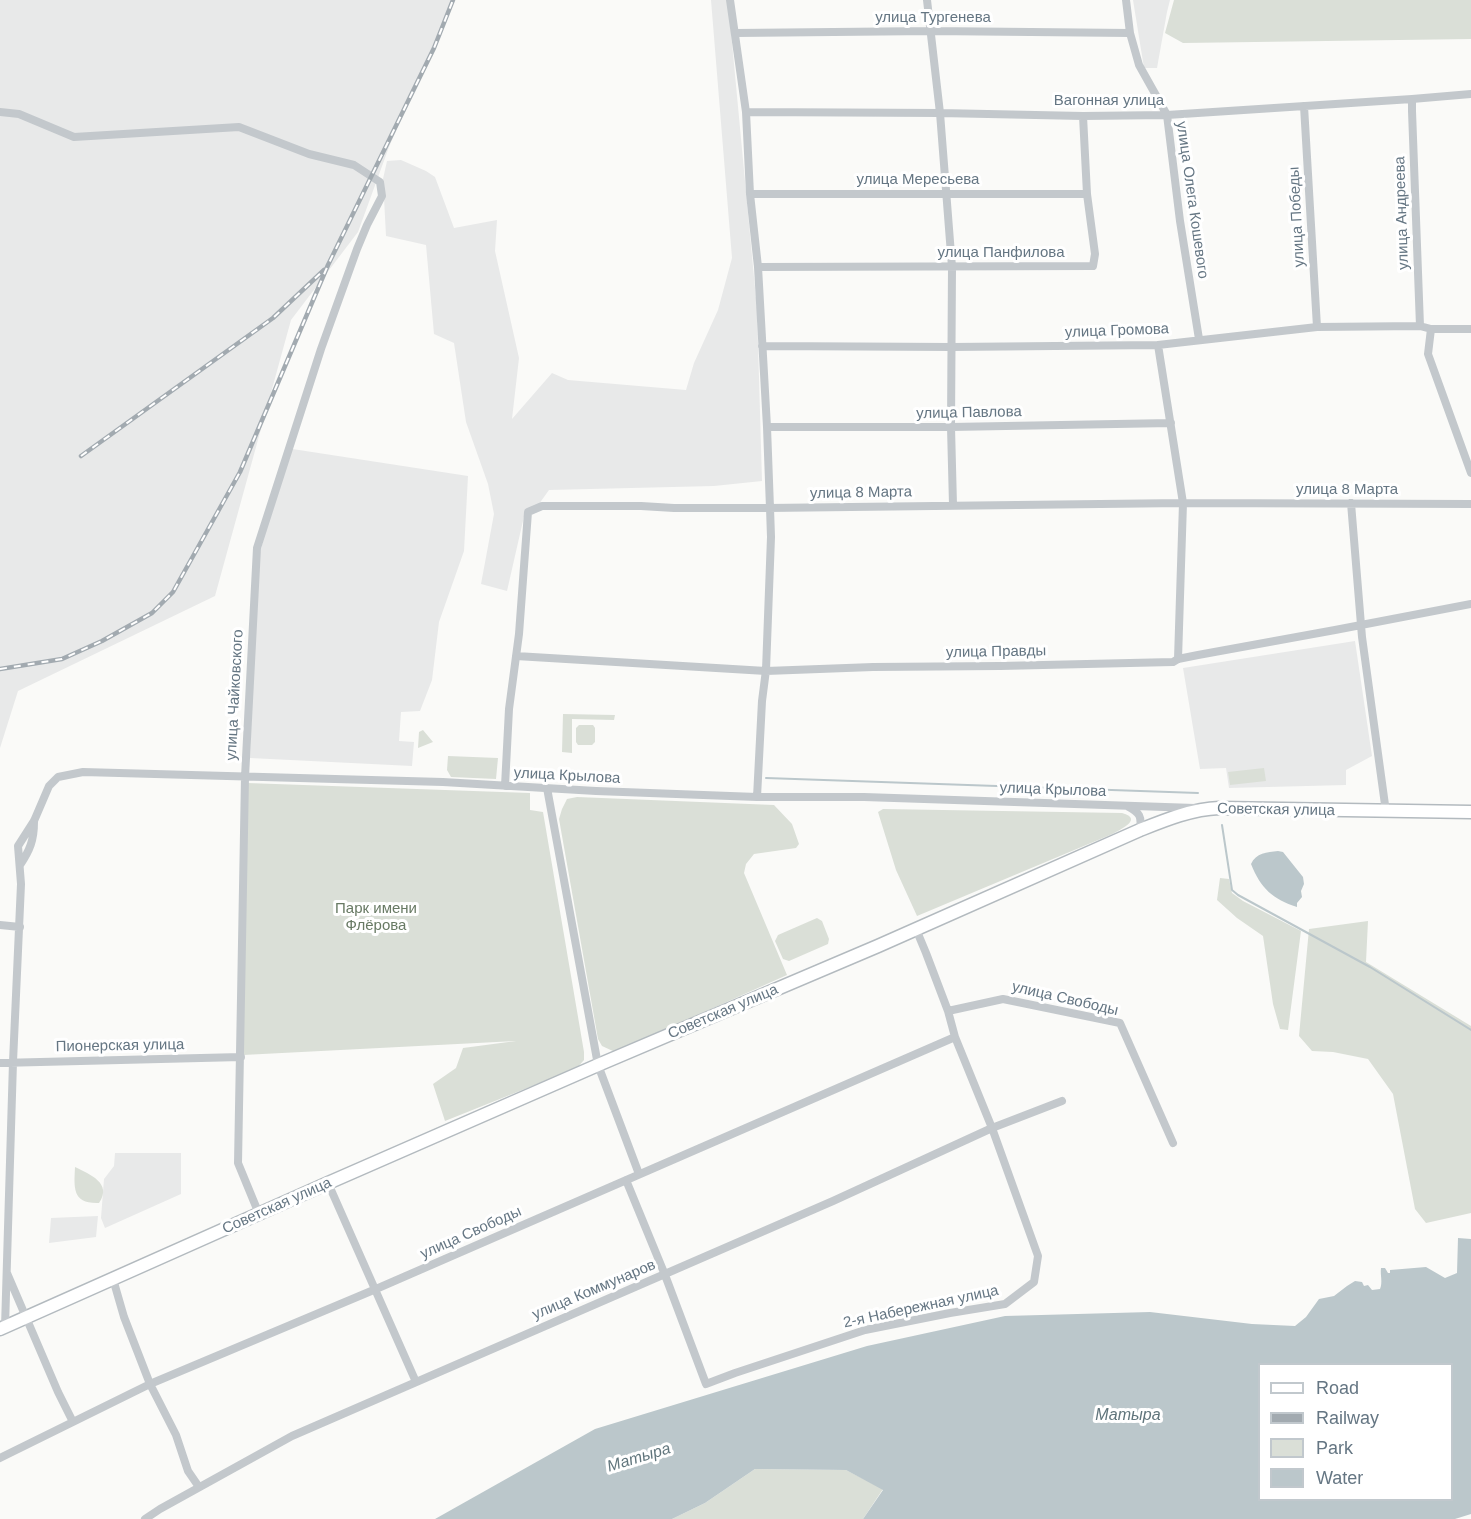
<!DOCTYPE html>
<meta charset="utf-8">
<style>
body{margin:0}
#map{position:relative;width:1471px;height:1519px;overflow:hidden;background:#fafaf8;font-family:Helvetica,sans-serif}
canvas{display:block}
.legend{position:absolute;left:1258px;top:1363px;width:195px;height:138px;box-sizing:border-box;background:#fff;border:2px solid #c1c8cd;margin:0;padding:8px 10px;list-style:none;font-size:18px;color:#657683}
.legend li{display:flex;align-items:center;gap:12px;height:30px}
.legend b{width:30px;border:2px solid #c1c8cd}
</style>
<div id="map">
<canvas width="1471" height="1519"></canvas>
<ul class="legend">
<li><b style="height:8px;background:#fff"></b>Road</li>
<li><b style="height:8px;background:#a2aab0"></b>Railway</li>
<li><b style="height:16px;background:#dadfd7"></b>Park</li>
<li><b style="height:16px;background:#bbc7cb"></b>Water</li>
</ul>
</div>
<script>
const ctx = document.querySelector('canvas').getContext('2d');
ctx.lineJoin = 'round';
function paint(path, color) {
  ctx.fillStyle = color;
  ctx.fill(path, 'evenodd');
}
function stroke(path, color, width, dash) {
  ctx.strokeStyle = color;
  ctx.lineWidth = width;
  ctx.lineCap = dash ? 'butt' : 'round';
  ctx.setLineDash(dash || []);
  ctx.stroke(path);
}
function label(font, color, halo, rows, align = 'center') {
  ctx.font = font + ' Helvetica,sans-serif';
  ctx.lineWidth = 6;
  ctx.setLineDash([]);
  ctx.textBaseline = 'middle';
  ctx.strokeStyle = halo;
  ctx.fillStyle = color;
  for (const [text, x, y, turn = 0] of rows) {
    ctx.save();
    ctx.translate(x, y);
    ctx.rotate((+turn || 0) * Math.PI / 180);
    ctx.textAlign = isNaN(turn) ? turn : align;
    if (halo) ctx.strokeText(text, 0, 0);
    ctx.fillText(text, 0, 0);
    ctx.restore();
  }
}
paint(new Path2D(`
 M0 0H453L389 147 358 232 291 320 215 596 18 691 0 748Z
 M711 0H728L757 309 762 481 714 486 549 490 534 511 525 512 507 591 481 584 494 514 488 484 466 422 454 343 434 334 426 245 386 236 383 179 387 161 401 160 426 171 435 177 454 228 497 220 495 251 519 358 512 419 552 373 568 380 686 390 694 363 718 310 732 258Z
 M1133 0H1170L1167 12 1157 68H1144Z
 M286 448 468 476 464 551 439 622 432 680 420 711 401 712 399 741 414 742 412 766 250 758 257 565Z
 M1355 641 1372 756 1346 770V785L1229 788 1226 768 1200 769 1183 668Z
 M115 1153H181V1194L105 1228 101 1218 104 1179 114 1166Z
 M98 1216 96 1237 49 1243 51 1218Z`), '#e8e9e9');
paint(new Path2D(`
 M1174 0H1471V39L1183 43 1165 33Z
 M563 714 615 715 614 720 572 719V753L562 752Z
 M579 725H593L595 728V742L592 745H578L576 742V728Z
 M423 730 433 742 418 748 419 732Z
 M448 756 498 758 496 779 451 777 447 770Z
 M1264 768 1266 781 1230 785 1228 772Z
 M247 783 530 793V810L543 812 584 1052V1060L577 1068 445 1121 433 1084 456 1068 463 1048 516 1041 243 1055Z
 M577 797 774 805 792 824 799 844 796 848 754 854 746 864 744 873 787 975 615 1052 602 1046 598 1039 559 819 562 809 567 799Z
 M883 809 1122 813C1145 819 1118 831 1110 835L917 916 896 870 878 812Z
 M1220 878 1229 879 1232 893 1243 901 1301 931 1288 1030 1280 1029 1273 1004 1263 936 1237 918 1217 900Z
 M817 918 822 921 829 939 828 944 789 961 783 959 775 941 778 935Z
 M1368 921 1366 962 1471 1026V1213L1426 1223 1415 1209 1393 1094 1368 1059 1333 1052 1312 1051 1299 1036 1309 929Z
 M75 1167C89 1174 113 1183 99 1203 72 1204 74 1188 75 1167Z
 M755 1469 846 1470 883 1489 863 1519H672L705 1503Z`), '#dadfd7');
paint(new Path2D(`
 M1278 851 1283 852 1303 877 1304 884 1301 891 1302 897 1297 903V907C1273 899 1261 889 1251 864 1256 853 1267 852 1278 851Z
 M1458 1238 1471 1239V1514L1455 1519H863L883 1490 846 1470 755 1469 705 1503 672 1519H435L595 1429 867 1346 1005 1316 1150 1312 1252 1324 1295 1326 1306 1317 1319 1299 1334 1296 1347 1286 1355 1281 1362 1282 1364 1286 1368 1285 1372 1290 1380 1289C1383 1282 1380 1275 1381 1268H1385L1388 1273H1390V1270L1426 1267 1445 1278 1457 1273ZM1452 1364V1500H1260V1364Z`), '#bbc7cb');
stroke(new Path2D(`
 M766 778 1198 793
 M1222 825 1232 890 1238 895 1370 967 1471 1030`), '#bbc7cb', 2);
const secondary = new Path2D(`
 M0 1329 328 1183 598 1065 878 946 1140 830C1165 820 1192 809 1219 808L1471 812`);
stroke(secondary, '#b3babf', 15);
stroke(new Path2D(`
 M730 0 746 112 750 194 758 267 767 427 770 508 771 537 766 670 762 701 757 797
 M927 0 940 113 952 267 951 427 953 505
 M1126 0 1130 33 1139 65 1167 115 1180 221 1199 339
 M736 33 931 31 1130 33
 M1412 99V111L1420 326
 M1304 106 1317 327
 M0 112 19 114 74 137 239 127 309 154 354 165 380 182 382 196 367 225 357 249 321 349 257 548 245 777 238 1163 259 1214
 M746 112 940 113 1083 116 1167 115 1412 99 1471 94
 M750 194H1087
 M758 267 1093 266 1095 254 1087 194 1083 116
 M1431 329 1428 354 1471 473
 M1158 345 1183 503 1178 659
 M762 346 952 347 1158 345 1317 327 1420 326 1431 329H1471
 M767 427H951L1171 423
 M1351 503 1362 637 1386 812
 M516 656 766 671 873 667 1000 666 1173 662 1178 659 1198 655 1335 630 1471 604
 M505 786 509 709 519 634 528 512 542 506H641L674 508H768L1183 503 1471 504
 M547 788 598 1065 639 1174
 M1127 806C1140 813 1142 816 1140 830
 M20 865C30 850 34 840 34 822
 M0 925 20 927
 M948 1011 1003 999 1120 1023 1173 1143
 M0 1063 241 1057
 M626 1180 665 1275 706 1384 735 1373 865 1330 950 1313 1005 1304 1034 1282 1038 1256 992 1128 955 1037 948 1011 926 953 916 929
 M328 1183 416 1382
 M7 1273 58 1392 73 1422
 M113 1279 124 1317 150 1384 176 1435 188 1471 199 1487
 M5 1327 13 1062 21 884 18 846 34 821 49 786 58 777 83 772 443 782 596 791 757 797H864L1195 808
 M0 1458 150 1384 376 1289 955 1037
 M145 1519 160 1509 292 1436 833 1201 992 1128 1062 1101`), '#c3c8cc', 8);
stroke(secondary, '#fff', 12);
const rail = new Path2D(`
 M81 456 273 318 324 270
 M0 669 62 659 102 641 152 613 173 592 240 472 328 265 434 48 453 0`);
stroke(rail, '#a2aab0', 4.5);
stroke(rail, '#fff', 2, [7]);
label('15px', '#657683', '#fff', [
 ["улица Тургенева",933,18],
 ["Вагонная улица",1109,101],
 ["улица Мересьева",918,180],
 ["улица Олега Кошевого",1192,200,82],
 ["улица Андреева",1402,213,-92],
 ["улица Победы",1297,217,-93],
 ["улица Панфилова",1001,253],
 ["улица Громова",1117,331,-2],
 ["улица Павлова",969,413,-1],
 ["улица 8 Марта",1347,490],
 ["улица 8 Марта",861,493,-1],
 ["улица Правды",996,652,-1],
 ["улица Чайковского",235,695,-87],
 ["улица Крылова",567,776,3],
 ["улица Крылова",1053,790,2],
 ["Советская улица",1276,810,1],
 ["улица Свободы",1065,999,13],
 ["Советская улица",723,1012,-23],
 ["Пионерская улица",120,1046,-1],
 ["Советская улица",277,1206,-24],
 ["улица Свободы",471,1233,-24],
 ["улица Коммунаров",594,1290,-23],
 ["2-я Набережная улица",921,1307,-12]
]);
label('15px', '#687a64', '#fff', [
 ["Парк имени",376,909],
 ["Флёрова",376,926]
]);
label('italic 16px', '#60757c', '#fff', [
 ["Матыра",1128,1416],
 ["Матыра",639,1458,-17]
]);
</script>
